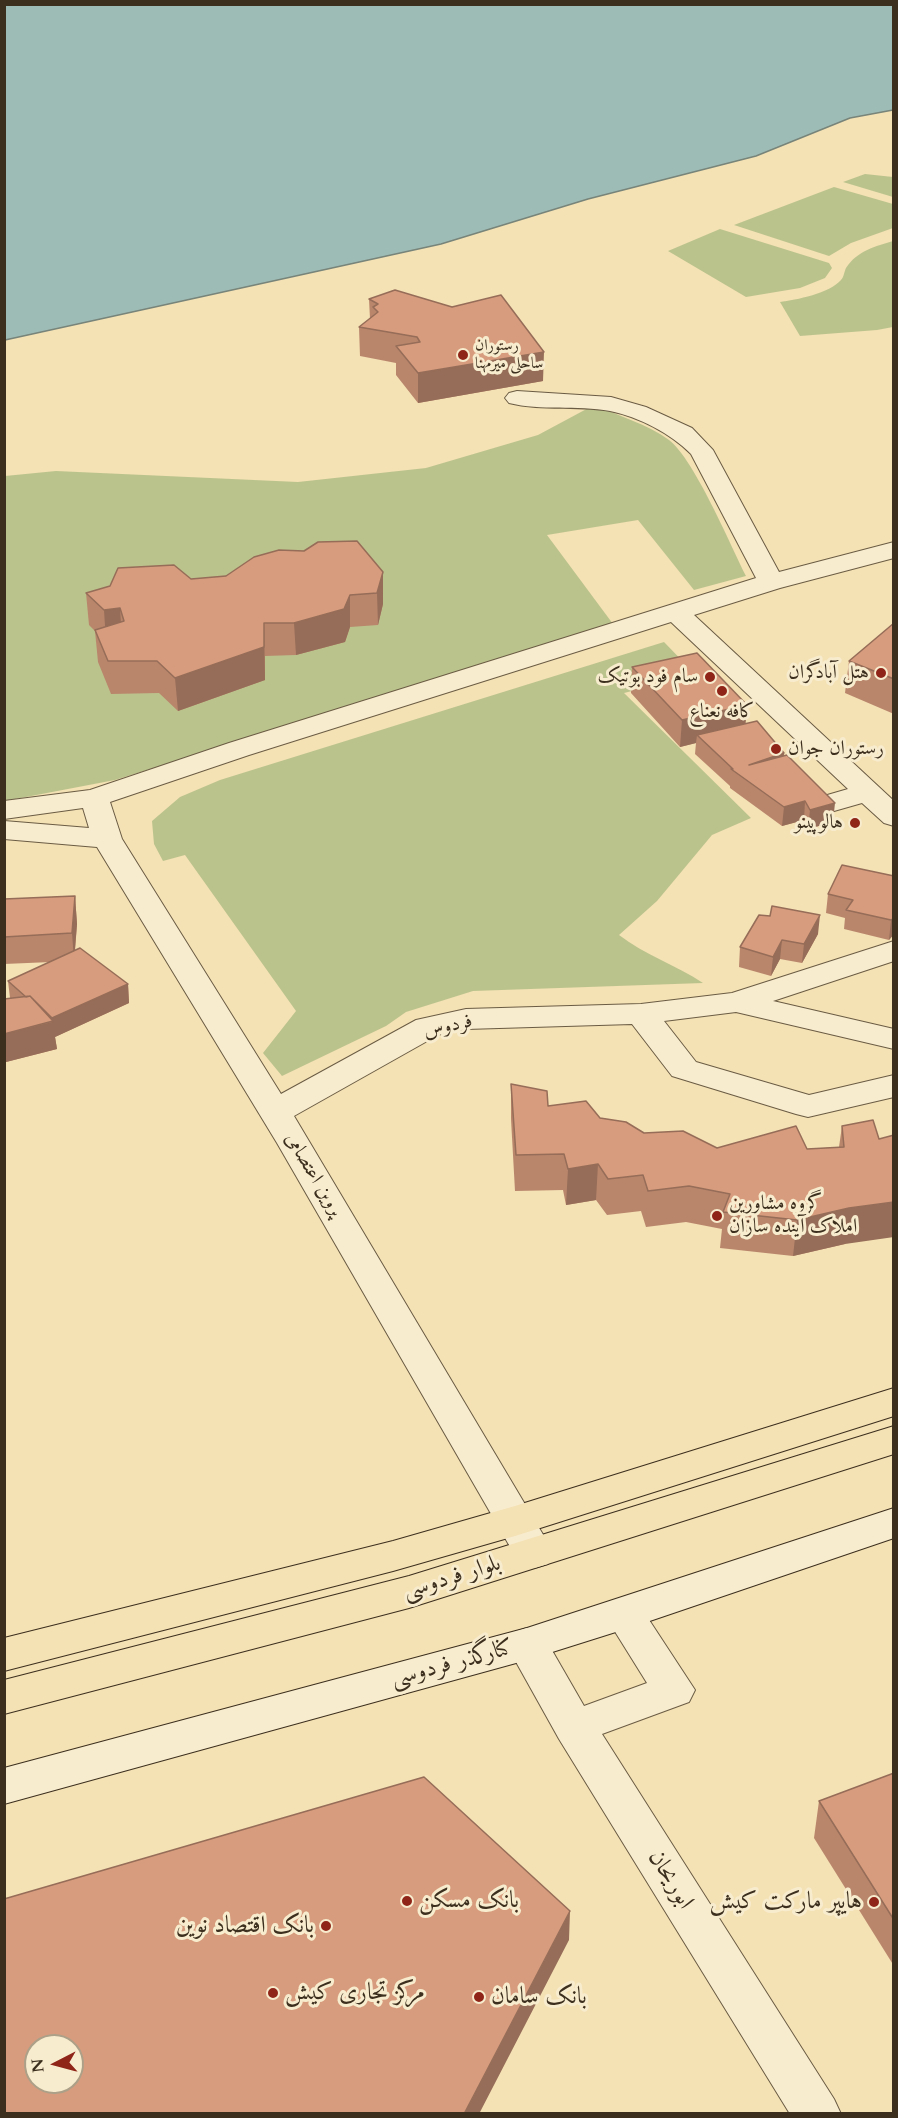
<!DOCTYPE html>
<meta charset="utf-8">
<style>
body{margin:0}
#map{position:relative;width:898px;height:2118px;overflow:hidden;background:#f4e1b4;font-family:Cardo,serif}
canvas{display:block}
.frame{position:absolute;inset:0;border:6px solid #3c2f1e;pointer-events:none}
.north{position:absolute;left:24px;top:2034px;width:60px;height:60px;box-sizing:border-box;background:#f8ecce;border:2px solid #ada088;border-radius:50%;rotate:264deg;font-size:16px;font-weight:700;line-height:24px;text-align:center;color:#3c2f1e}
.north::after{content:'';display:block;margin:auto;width:21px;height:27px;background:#8f2418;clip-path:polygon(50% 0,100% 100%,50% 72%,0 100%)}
</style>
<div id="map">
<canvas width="898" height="2118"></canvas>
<div class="frame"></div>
<div class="north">N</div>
</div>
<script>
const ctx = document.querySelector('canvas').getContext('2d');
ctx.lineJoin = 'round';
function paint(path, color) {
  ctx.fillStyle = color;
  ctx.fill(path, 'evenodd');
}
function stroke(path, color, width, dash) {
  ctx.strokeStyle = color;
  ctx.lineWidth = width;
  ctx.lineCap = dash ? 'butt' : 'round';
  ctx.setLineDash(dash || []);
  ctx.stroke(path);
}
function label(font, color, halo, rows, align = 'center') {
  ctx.font = font + ' Cardo,Amiri,serif';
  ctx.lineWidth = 6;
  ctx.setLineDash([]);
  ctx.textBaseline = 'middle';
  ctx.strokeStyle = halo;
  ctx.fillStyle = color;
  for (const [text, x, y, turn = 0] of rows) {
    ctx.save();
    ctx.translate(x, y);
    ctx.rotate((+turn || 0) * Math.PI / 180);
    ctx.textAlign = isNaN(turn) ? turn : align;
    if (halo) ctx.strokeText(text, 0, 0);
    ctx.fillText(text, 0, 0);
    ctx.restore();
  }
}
paint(new Path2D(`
 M865 174 893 177V197L843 182Z
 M834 187 893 204V228L851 243 829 256 734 225Z
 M720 229 829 263 832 268 825 278 800 288 746 297 668 251Z
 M893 241V327L877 330 800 336 780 302C796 300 830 293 841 280 844 277 844 272 846 268 857 251 876 246 893 241Z
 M594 405C619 416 647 424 669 440 694 459 730 544 746 576L694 590 638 520 547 535 613 624 115 780 5 801V476L56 471 298 482 426 468 538 435Z
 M664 642 696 675 624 693 751 818 712 835 657 901 619 935C645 955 676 965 703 983L473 991 406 1012 386 1026 282 1076 263 1053 296 1011 185 855 163 861 154 844 152 821 180 797 220 780Z`), '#bbc38d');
const water = new Path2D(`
 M4 5H893V110L850 118 756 156 588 199 441 244 5 340Z`);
paint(water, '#9ebcb6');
stroke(water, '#778479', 1.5);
const street = new Path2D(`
 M517 391 611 397 646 407 692 428 713 450 779 572 894 542V558L780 588 694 615 894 801V826L884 823 862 803 827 813 817 810 812 804 817 798 848 789 671 622 249 755 110 802 122 839 281 1094 416 1020 466 1009 641 1004 732 993 894 941V961L773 1001 894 1029V1049L736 1012 664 1021 696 1062 809 1095 894 1075V1097L808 1117 796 1114 672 1076 632 1024 466 1029 438 1035 294 1116 554 1553 548 1564 534 1568 520 1564 277 1143 97 847 4 839V821L89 828 83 808 4 819V801L90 790 229 743 756 578 691 454C670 433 639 417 610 411 577 405 541 411 509 403L505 398 509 393Z
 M624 1598 638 1603 695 1690 689 1702 602 1734 834 2099 841 2114H790L559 1739 506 1644 512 1633 527 1628 542 1633 584 1706 647 1683 604 1614 610 1603Z`);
const secondary = new Path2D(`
 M894 1508V1538L638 1625 527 1660 4 1804V1768L527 1628Z`);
const primary = new Path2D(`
 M894 1388V1416L515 1536 393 1571 4 1671V1638L393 1541 515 1506Z
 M894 1426V1454L409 1608 4 1714V1680L409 1576Z`);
stroke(street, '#6a5c44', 2);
stroke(secondary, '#3c2f1e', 2);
stroke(primary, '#3c2f1e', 2);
paint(street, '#f8ecce');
paint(secondary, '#f8ecce');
paint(primary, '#f4e1b4');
paint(new Path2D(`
 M369 299 543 381 418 403 396 375V363L360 356 359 327 370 319Z
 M383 572V604L378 625 350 627 345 642 296 655 265 656V680L178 711 159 693 111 694 98 662 95 631 89 625 86 593 191 579Z
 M894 623V714L845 693 849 661Z
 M632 667 746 724 784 753V756L833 822 808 829 804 820 782 826 730 788V786L695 754 696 743 680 747 631 693Z
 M894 876V934L889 940 844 929 845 918 826 913 828 894Z
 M75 896 77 924 75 951 128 984 129 1003 55 1037 57 1049 6 1062 10 998 8 981 51 962 4 964V899Z
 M770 916 818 934 802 963 780 959 771 976 739 967 740 947Z
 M511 1084 548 1106 600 1118 644 1133 717 1148 807 1149 839 1147 842 1126 873 1120 845 1244 793 1256 720 1248 722 1229 686 1222 646 1227 641 1211 607 1215 596 1200 566 1205 563 1190 515 1191 511 1119Z
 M894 1773V1966L814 1838 819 1801Z`), '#b9866c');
paint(new Path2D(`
 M544 352 543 381 418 403V373Z
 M383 572V604L378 625 377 593Z
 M350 595V627L345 642 296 655 294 623Z
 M120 608 122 640 106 642 104 610Z
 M264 623 265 680 178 711 175 678Z
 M747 705 745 732 697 735 696 743 680 747 682 720Z
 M784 753 783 772 749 765Z
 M805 801 804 820 782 826 784 807Z
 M835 803 833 822 808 829 810 810Z
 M75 896 77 924 74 960 72 933Z
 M820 915 818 934 802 963 804 944Z
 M894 918V934L889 940 891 920Z
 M782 940 780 959 771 976 773 957Z
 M128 984 129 1003 55 1037 57 1049 6 1062 4 1050V1034L52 1022V1018Z
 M598 1164 596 1200 566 1205 568 1169Z
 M894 1202V1237L845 1244 793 1256 797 1220 849 1208Z
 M570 1911 569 1940 479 2114H464Z`), '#966d58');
const building = new Path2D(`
 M395 290 452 307 501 295 544 352 418 373 396 346 420 342 417 337 359 327 378 312 373 307 378 304 369 299Z
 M357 541 383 572 377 593 350 595 344 609 294 623H264V647L175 678 157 661H108L95 630 124 621 120 608 104 610 86 593 110 586 118 568 174 565 191 579 226 576 254 557 279 550 304 551 318 542Z
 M894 623V679L849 661Z
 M697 653 747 705 682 720 632 667Z
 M757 721 784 753 749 765 787 755 835 803 810 810 805 801 784 807 731 769H733L697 735Z
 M842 865 894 876V918L891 920 846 910 853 900 828 894Z
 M75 896 72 933 4 937V899Z
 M772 906 820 915 804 944 782 940 773 957 740 947 759 915 770 916Z
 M80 948 128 984 52 1018 30 996 26 997 8 981Z
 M30 996 53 1021 4 1034V999Z
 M511 1084 547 1091 548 1106 586 1101 600 1118 626 1122 644 1133 683 1131 717 1148 796 1126 807 1149 844 1147 842 1126 873 1120 879 1139 894 1135V1202L849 1208 797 1220 723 1212 730 1194 689 1186 648 1191 643 1175 608 1179 598 1164 568 1169 564 1154 516 1155Z
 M894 1773V1920L819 1801Z
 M424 1777 570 1911 464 2114H4V1899ZM36 2046H72V2082H36Z`);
paint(building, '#d79c7d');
stroke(building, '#966d58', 1.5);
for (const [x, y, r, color] of [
 [463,355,6,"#8f2418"],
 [881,673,6,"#8f2418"],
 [710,677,6,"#8f2418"],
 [722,691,6,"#8f2418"],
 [776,749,6,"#8f2418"],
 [855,823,6,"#8f2418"],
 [717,1216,6,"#8f2418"],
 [407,1901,6,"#8f2418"],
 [874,1902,6,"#8f2418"],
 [326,1926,6,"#8f2418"],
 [273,1993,6,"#8f2418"],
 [479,1997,6,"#8f2418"]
]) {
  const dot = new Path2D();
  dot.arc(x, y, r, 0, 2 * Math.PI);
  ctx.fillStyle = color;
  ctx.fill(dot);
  stroke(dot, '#f8ecce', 2);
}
label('16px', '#3c2f1e', '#f8ecce', [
 ["رستوران",475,346],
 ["ساحلی میرمهنا",475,364]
], 'left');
label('20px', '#3c2f1e', '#f8ecce', [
 ["هتل آبادگران",869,673],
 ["سام فود بوتیک",698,677],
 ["كافه نعناع",722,712,"center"],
 ["رستوران جوان",788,749,"left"],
 ["هالوپینو",843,823],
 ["گروه مشاورین",729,1204,"left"],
 ["املاک آینده سازان",729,1227,"left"]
], 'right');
label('20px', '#3c2f1e', '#f8ecce', [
 ["فردوس",448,1027,-13],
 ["پروین اعتصامی",313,1175,59]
]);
label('24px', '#3c2f1e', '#f8ecce', [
 ["بلوار فردوسی",452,1578,-17],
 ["کنارگذر فردوسی",452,1664,-15],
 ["ابوریحان",670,1880,58]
]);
label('24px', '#3c2f1e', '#f8ecce', [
 ["بانک مسکن",419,1901],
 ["هایپر مارکت کیش",862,1902,"right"],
 ["بانک اقتصاد نوین",314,1926,"right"],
 ["مرکز تجاری کیش",285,1993],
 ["بانک سامان",491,1997]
], 'left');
</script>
